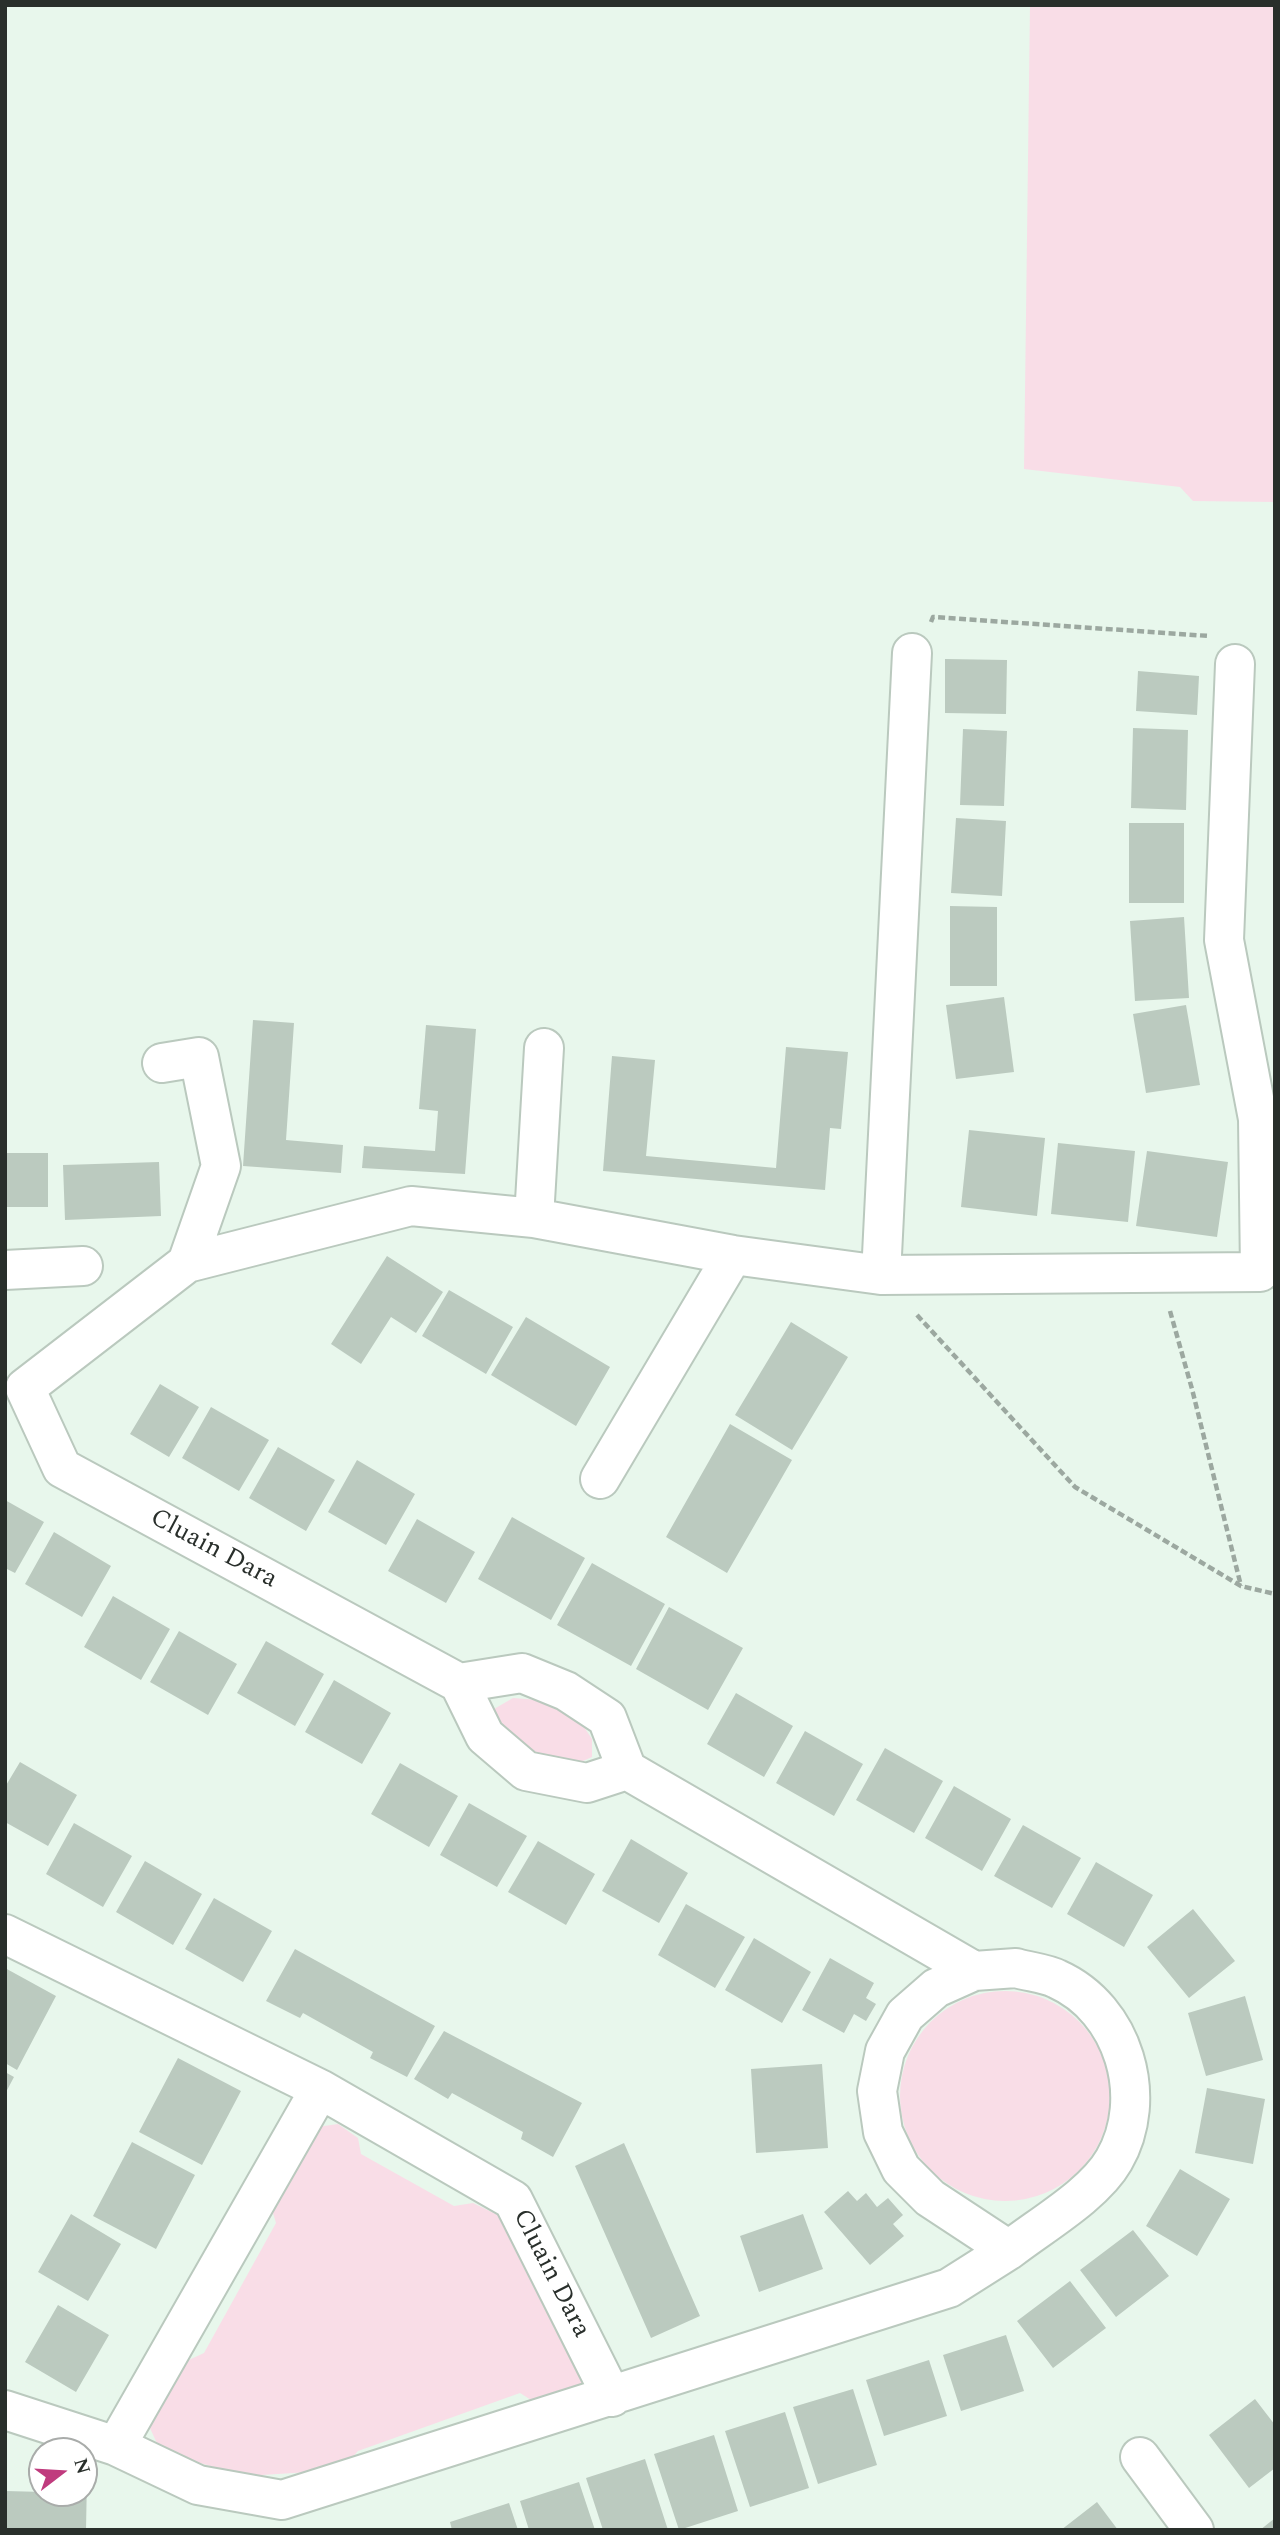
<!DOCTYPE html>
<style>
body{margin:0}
#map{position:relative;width:1280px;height:2535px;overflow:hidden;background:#e8f7ec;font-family:Spectral,serif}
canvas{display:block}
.frame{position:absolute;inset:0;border:7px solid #292f2b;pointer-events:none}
.north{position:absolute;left:28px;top:2437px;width:70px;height:70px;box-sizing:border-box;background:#fff;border:2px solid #a9acaa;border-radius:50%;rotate:73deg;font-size:19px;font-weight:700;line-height:28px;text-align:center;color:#292f2b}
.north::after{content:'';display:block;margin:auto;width:24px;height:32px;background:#c03b7e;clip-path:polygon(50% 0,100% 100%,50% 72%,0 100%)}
</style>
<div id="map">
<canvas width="1280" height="2535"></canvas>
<div class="frame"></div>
<div class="north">N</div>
</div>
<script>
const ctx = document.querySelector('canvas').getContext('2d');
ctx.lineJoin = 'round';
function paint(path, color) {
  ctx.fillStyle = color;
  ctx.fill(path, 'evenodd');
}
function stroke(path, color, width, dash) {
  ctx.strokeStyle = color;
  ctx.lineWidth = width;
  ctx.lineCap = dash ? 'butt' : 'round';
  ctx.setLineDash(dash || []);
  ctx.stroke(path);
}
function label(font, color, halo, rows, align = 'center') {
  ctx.font = font + ' Spectral,serif';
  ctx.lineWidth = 5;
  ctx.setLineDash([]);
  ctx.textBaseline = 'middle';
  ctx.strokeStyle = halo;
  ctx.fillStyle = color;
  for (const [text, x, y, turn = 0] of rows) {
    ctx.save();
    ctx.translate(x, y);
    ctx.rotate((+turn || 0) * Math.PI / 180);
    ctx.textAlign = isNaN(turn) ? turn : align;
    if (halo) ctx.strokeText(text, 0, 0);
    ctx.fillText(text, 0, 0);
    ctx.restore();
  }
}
paint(new Path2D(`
 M1030 5H1275V502L1193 501 1180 487 1024 469Z
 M513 1698 552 1701 580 1721 592 1739V1757L574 1765 548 1764 499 1726 494 1709Z
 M900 2096a105 105 0 1 1 210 0a105 105 0 1 1-210 0Z
 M338 2124 358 2138 361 2154 454 2206 473 2203 504 2218 588 2371 581 2388 539 2405 520 2393 358 2451 341 2470 246 2476 161 2452 149 2426 180 2364 204 2353 276 2223 270 2203 310 2128Z`), '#f9dde7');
paint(new Path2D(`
 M945 659 1007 660 1006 714 945 713Z
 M1138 671 1199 676 1197 715 1136 711Z
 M1133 728 1188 730 1186 810 1131 808Z
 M963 729 1007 731 1004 806 960 805Z
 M956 818 1006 821 1002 896 951 893Z
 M1129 823H1184V903H1129Z
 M950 906 997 907V986H950Z
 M1184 917 1189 998 1135 1001 1130 921Z
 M1004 997 1014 1072 956 1079 946 1005Z
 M1186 1005 1200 1085 1146 1093 1133 1014Z
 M253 1020 294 1023 286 1140 343 1145 341 1173 243 1166Z
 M426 1025 476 1029 465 1174 362 1168 364 1146 435 1151 438 1111 419 1109Z
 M786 1047 848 1052 841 1129 830 1128 825 1190 603 1171 612 1056 655 1060 646 1156 776 1168Z
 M969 1130 1045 1138 1037 1216 961 1207Z
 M1058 1143 1135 1151 1128 1222 1051 1214Z
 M1147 1151 1228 1162 1217 1237 1136 1226Z
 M5 1153H48V1207H5Z
 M159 1162 161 1216 65 1220 63 1165Z
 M387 1256 443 1292 416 1333 391 1317 361 1364 331 1344Z
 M449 1290 513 1327 486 1374 422 1336Z
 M526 1317 610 1367 576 1426 491 1375Z
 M791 1322 848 1357 792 1450 735 1415Z
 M160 1384 199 1407 169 1457 130 1434Z
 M211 1407 269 1440 239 1491 182 1458Z
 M730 1424 792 1460 727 1573 666 1537Z
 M278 1447 335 1480 306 1531 249 1498Z
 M357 1460 415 1494 386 1545 328 1512Z
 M5 1500 44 1522 15 1573 5 1568Z
 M512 1517 585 1558 551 1620 478 1579Z
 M417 1519 475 1552 446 1603 388 1571Z
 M54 1532 111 1566 82 1617 25 1584Z
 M592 1563 665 1604 631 1666 557 1625Z
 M113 1596 170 1629 141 1680 84 1647Z
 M669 1607 743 1648 708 1710 636 1669Z
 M179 1631 237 1664 208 1715 150 1682Z
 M266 1641 324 1674 295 1726 237 1693Z
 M334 1680 391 1713 362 1764 305 1732Z
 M736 1693 793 1726 764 1777 707 1744Z
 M805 1731 863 1764 834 1816 776 1783Z
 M885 1748 943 1781 914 1833 856 1800Z
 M20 1762 77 1795 48 1846 5 1822V1787Z
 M400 1763 458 1796 429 1847 371 1814Z
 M954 1786 1011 1819 982 1871 925 1838Z
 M469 1803 527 1836 497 1887 440 1855Z
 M74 1823 132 1856 103 1907 46 1874Z
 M1023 1825 1081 1858 1052 1908 994 1876Z
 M631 1839 688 1873 659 1923 602 1891Z
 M538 1841 595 1874 566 1925 508 1892Z
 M145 1861 202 1894 173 1945 116 1912Z
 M1096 1862 1153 1895 1124 1947 1067 1914Z
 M214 1898 272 1931 243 1982 185 1949Z
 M686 1904 745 1937 715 1988 658 1955Z
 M1193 1909 1235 1961 1189 1998 1147 1947Z
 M754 1938 811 1972 782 2023 725 1990Z
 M295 1949 435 2026 407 2077 370 2058 373 2052 303 2013 300 2018 266 2001Z
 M830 1958 874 1983 866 1998 876 2004 866 2021 854 2014 844 2033 802 2010Z
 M5 1968 56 1996 17 2070 5 2063Z
 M1245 1996 1263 2060 1206 2076 1188 2013Z
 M444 2031 582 2103 553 2157 521 2139 523 2132 452 2093 448 2099 414 2079Z
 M178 2058 241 2091 202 2165 139 2132Z
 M822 2064 828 2148 756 2153 751 2069Z
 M5 2072 14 2077 5 2094Z
 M1207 2088 1265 2099 1253 2164 1195 2153Z
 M132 2142 195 2175 156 2249 93 2216Z
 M624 2143 700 2316 651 2338 575 2166Z
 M1180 2169 1230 2199 1197 2256 1146 2226Z
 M848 2191 857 2201 866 2193 877 2207 888 2198 903 2215 893 2224 904 2236 870 2265 824 2212Z
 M71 2214 121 2244 88 2301 38 2272Z
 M803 2214 823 2269 759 2292 740 2236Z
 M1133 2230 1169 2276 1116 2317 1080 2270Z
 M1070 2281 1106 2328 1053 2368 1017 2321Z
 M58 2305 109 2335 76 2392 25 2362Z
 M1006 2335 1024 2391 961 2411 943 2355Z
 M929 2360 947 2416 884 2436 866 2380Z
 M853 2389 877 2465 818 2484 793 2407Z
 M1255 2399 1275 2425V2468L1249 2488 1209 2435Z
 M785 2412 809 2488 750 2507 725 2431Z
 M714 2435 738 2511 679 2530 654 2454Z
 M645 2459 668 2530H603L586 2478Z
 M84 2477H87L86 2530H5V2491L84 2493Z
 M579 2482 595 2530H529L520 2501Z
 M1097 2502 1118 2530H1061Z
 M509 2503 518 2530H452L450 2522Z
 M1275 2518V2530H1260Z`), '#bbcabf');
const minor = new Path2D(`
 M162 1063 199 1057 221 1166 187 1263
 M534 1218 544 1048
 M5 1270 83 1266
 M881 1275 912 653
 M25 1388 187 1263 411 1206 534 1218 733 1255 881 1275 1260 1272 1258 1119 1224 940 1235 664
 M25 1388 62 1468 459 1683
 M600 1479 733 1255
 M627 1770 587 1783 526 1771 485 1736 459 1683 522 1673 566 1691 607 1718 627 1770 974 1971
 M5 1934 320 2089 513 2200 612 2397
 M1016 1968C1029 1972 1045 1973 1057 1979 1124 2009 1150 2098 1114 2160 1094 2195 1041 2225 1009 2250L930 2198 901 2169 883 2132 877 2091 885 2051 905 2015 936 1988 974 1971Z
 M5 2410 116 2446 198 2485 282 2500 949 2288 1009 2250
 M116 2446 320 2089
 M1140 2457 1194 2530`);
stroke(minor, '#bac9be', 42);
stroke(new Path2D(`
 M931 622 933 617 1209 636
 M1170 1311 1192 1389 1241 1586
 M917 1315 1075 1487 1241 1586 1275 1594`), '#9ca8a0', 4.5, [7, 3.5]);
stroke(minor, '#fff', 38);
label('26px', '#292f2b', '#fff', [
 ["Cluain Dara",213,1550,28],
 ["Cluain Dara",550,2274,63]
]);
</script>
